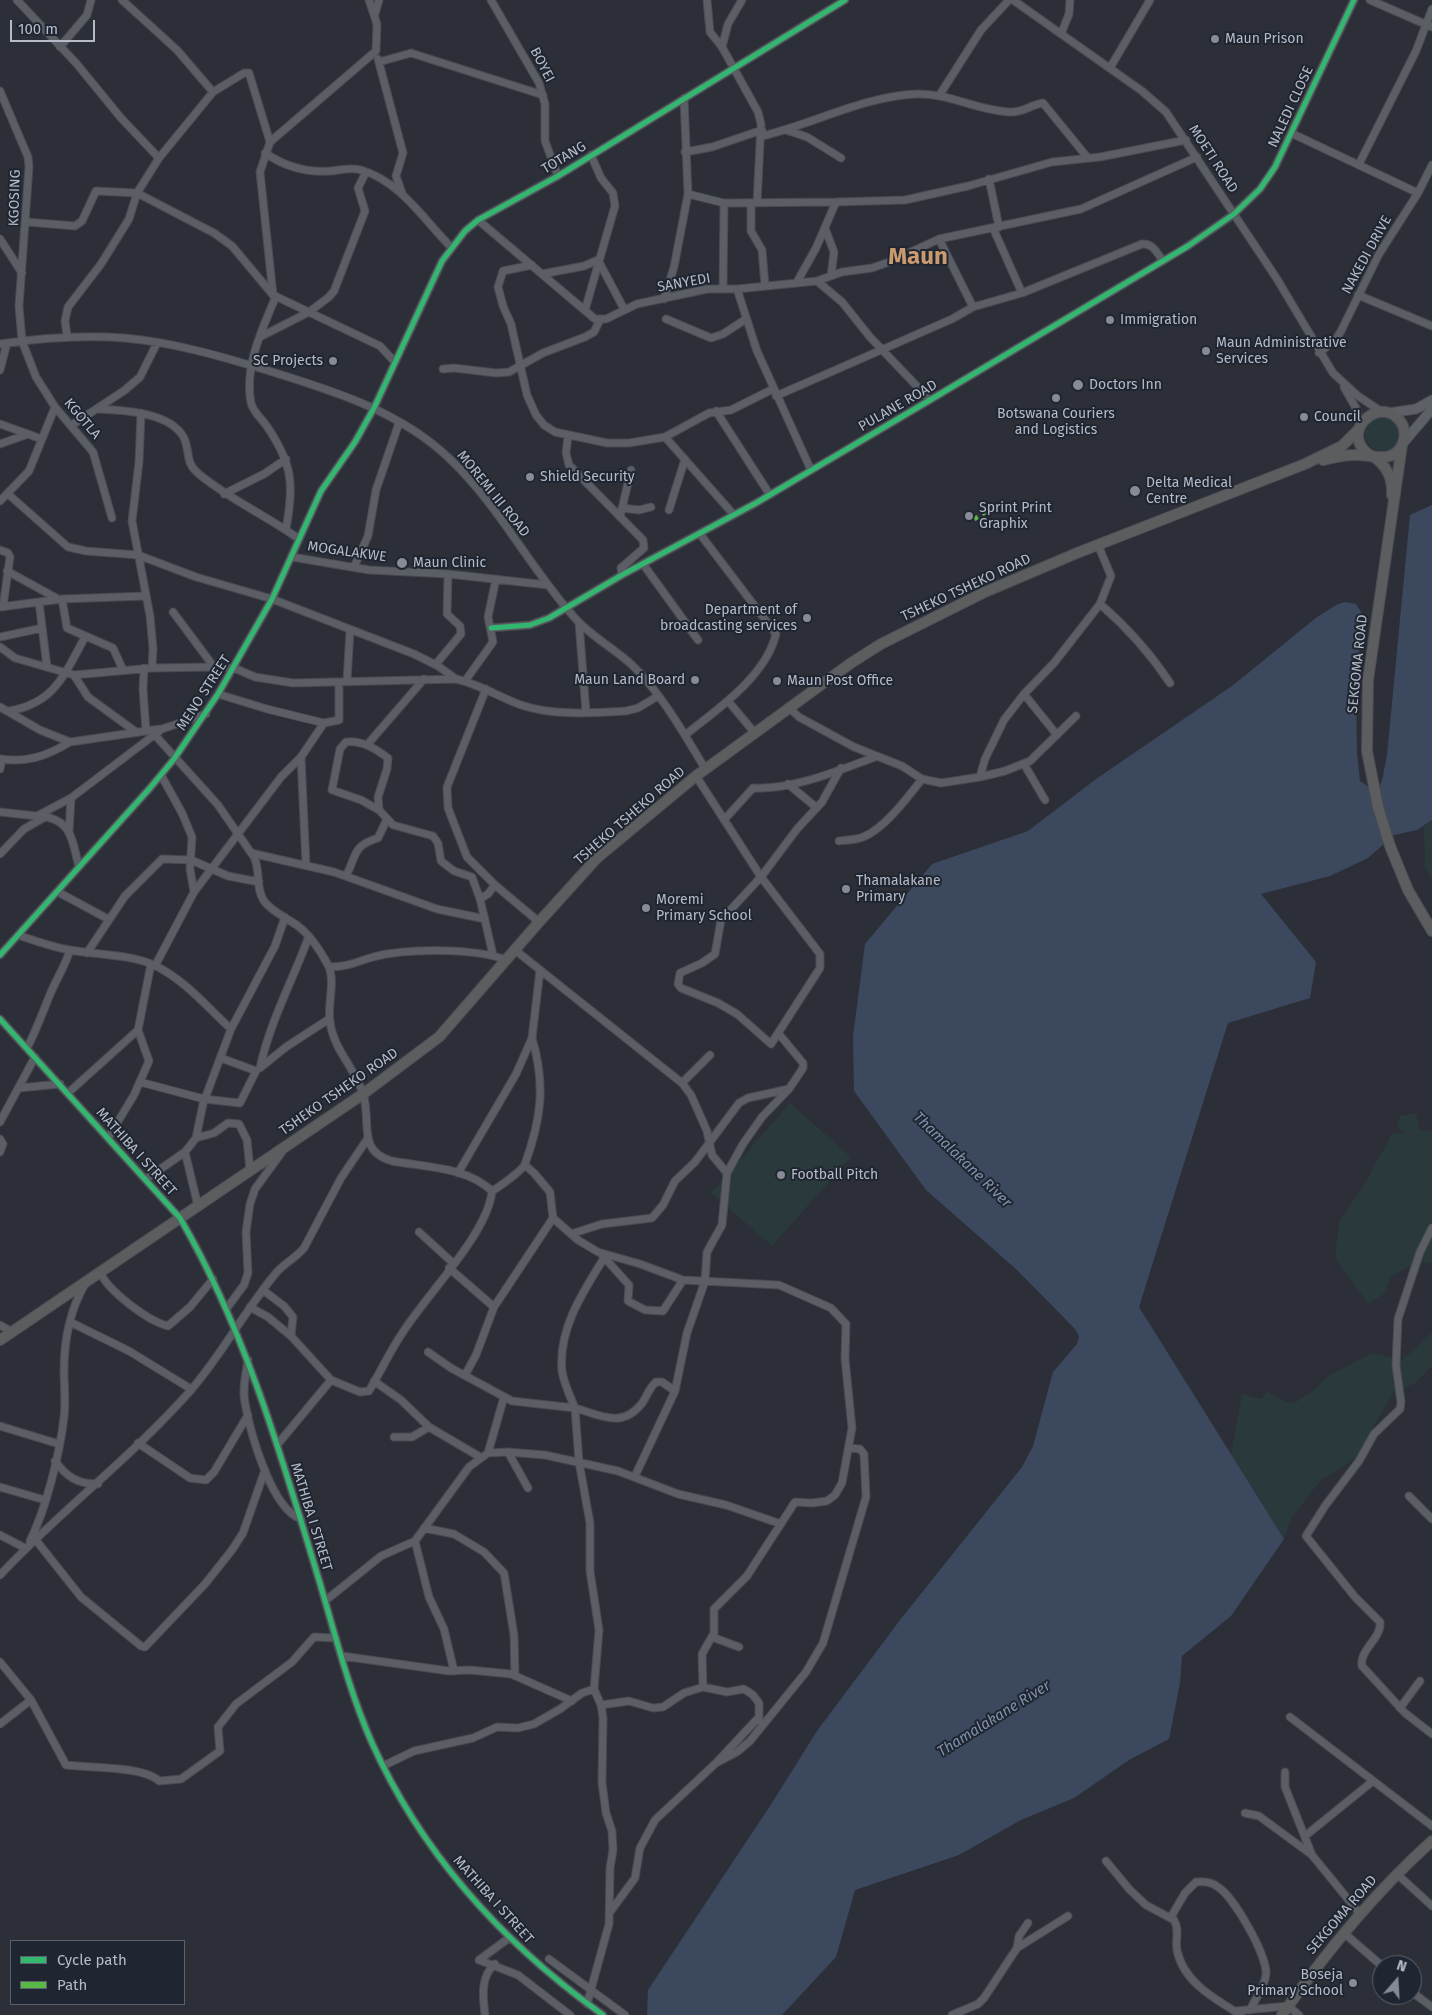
<!DOCTYPE html>
<style>
body{margin:0}
#map{position:relative;width:1432px;height:2015px;overflow:hidden;background:#2c2f37;font-family:"Fira Sans",sans-serif}
canvas{display:block}
.legend{position:absolute;left:10px;top:1940px;width:175px;height:65px;box-sizing:border-box;background:#1f2631;border:1px solid #5b626d;margin:0;padding:6px 9px;list-style:none;font-size:15px;color:#b6bcc7}
.legend li{display:flex;align-items:center;gap:10px;height:25px}
.legend b{width:25px;border:1px solid #5b626d}
.north{position:absolute;left:1372px;top:1955px;width:50px;height:50px;box-sizing:border-box;background:#1f2631;border:1px solid #5b626d;border-radius:50%;rotate:19deg;font-size:14px;font-weight:700;line-height:20px;text-align:center;color:#b6bcc7}
.north::after{content:'';display:block;margin:auto;width:18px;height:22px;background:#868b95;clip-path:polygon(50% 0,100% 100%,50% 72%,0 100%)}
.scale{position:absolute;left:10px;top:20px;width:85px;height:22px;box-sizing:border-box;border:2px solid #b6bcc7;border-top:0;padding-left:6px;font-size:15px;line-height:18px;white-space:nowrap;color:#b6bcc7;-webkit-text-stroke:4px #1f2631;paint-order:stroke}
</style>
<div id="map">
<canvas width="1432" height="2015"></canvas>
<ul class="legend">
<li><b style="height:6px;background:#33b770"></b>Cycle path</li>
<li><b style="height:6px;background:#58b947"></b>Path</li>
</ul>
<div class="north">N</div>
<div class="scale">100 m</div>
</div>
<script>
const ctx = document.querySelector('canvas').getContext('2d');
ctx.lineJoin = 'round';
function paint(path, color) {
  ctx.fillStyle = color;
  ctx.fill(path, 'evenodd');
}
function stroke(path, color, width, dash) {
  ctx.strokeStyle = color;
  ctx.lineWidth = width;
  ctx.lineCap = dash ? 'butt' : 'round';
  ctx.setLineDash(dash || []);
  ctx.stroke(path);
}
function label(font, color, halo, rows, align = 'center') {
  ctx.font = font + ' "Fira Sans",sans-serif';
  ctx.lineWidth = 4;
  ctx.setLineDash([]);
  ctx.textBaseline = 'middle';
  ctx.strokeStyle = halo;
  ctx.fillStyle = color;
  for (const [text, x, y, turn = 0] of rows) {
    ctx.save();
    ctx.translate(x, y);
    ctx.rotate((+turn || 0) * Math.PI / 180);
    ctx.textAlign = isNaN(turn) ? turn : align;
    if (halo) ctx.strokeText(text, 0, 0);
    ctx.fillText(text, 0, 0);
    ctx.restore();
  }
}
paint(new Path2D(`
 M1365 434a17 17 0 1 1 34 0a17 17 0 1 1-34 0Z
 M1432 820V879L1425 868 1424 827Z
 M790 1103 851 1157 772 1246 711 1193Z
 M1416 1113 1420 1131 1432 1130V1264L1418 1262 1390 1277 1385 1293 1368 1304 1335 1258 1339 1222 1362 1188 1392 1134 1405 1133 1397 1127 1400 1116Z
 M1432 1333V1366L1415 1383 1393 1393 1355 1459 1320 1481 1292 1517 1284 1539 1231 1455 1242 1394 1262 1399 1266 1391 1288 1403H1294L1313 1391 1328 1376 1372 1353 1402 1360Z`), '#29393c');
paint(new Path2D(`
 M1432 505V820L1417 830 1394 835 1368 858 1330 876 1261 894 1316 962 1310 998 1228 1023 1139 1307 1284 1539 1231 1616 1182 1656 1180 1683 1169 1739 1129 1760 1074 1798 1021 1820 959 1855 855 1890 836 1957 782 2015H647L648 1990 770 1806 817 1731 900 1620 1022 1467 1033 1446 1053 1372 1077 1344 1079 1336 1075 1329 1017 1270 926 1190 854 1091 853 1036 865 944 932 864 1028 831 1096 779 1232 686 1317 617 1338 604 1345 602 1356 604 1363 615 1356 684 1357 754 1360 781 1370 788 1379 787 1382 781 1387 755 1410 515Z`), '#3c485e');
const minor = new Path2D(`
 M17 0 76 63 121 118 159 158 213 92
 M122 0 177 50 213 92 244 73H249L270 142
 M491 0 539 83 545 104V141L558 176
 M707 0 710 32 722 47 758 112 761 124 757 203
 M1013 0 1142 91 1166 112 1277 279 1333 373 1358 396 1382 412
 M1370 0 1432 27
 M375 14 379 0
 M1061 34 1069 14 1070 0
 M60 47 87 15 91 0
 M722 47 728 24 742 0
 M378 59 403 153 396 176 402 193
 M379 62 411 53 543 95
 M1110 68 1150 0
 M0 91 28 157 29 167 19 306 22 341 36 377 55 407 93 452 112 518
 M939 96 981 30 1009 0
 M684 98 688 194 724 203 836 202
 M786 130 807 137 841 158
 M1291 133 1418 193
 M762 136C814 124 863 96 917 94 949 93 979 111 1010 112 1023 113 1032 104 1043 103L1087 157
 M685 152 712 147 762 130
 M265 153C284 166 307 173 331 171 341 170 351 167 361 170 400 181 424 220 451 247
 M1359 164 1416 51 1432 9
 M989 179 999 227
 M751 203V231L762 250 765 285
 M478 220 595 319H606L637 304 707 289H737L757 351 811 470
 M27 222 75 226 82 221 96 191 137 193 214 233 232 246 273 295 380 346 394 361
 M825 228 834 252 831 276
 M993 228 1022 293
 M0 239 22 273
 M939 239 973 307
 M532 265 503 271 498 287 503 306 511 324 527 395 536 415 544 425 555 432 607 443H629L665 437 709 413 731 410 773 389
 M542 274 584 266 598 260 624 309
 M817 281 842 272 872 268 889 262 939 239 1081 209 1197 157
 M797 282 816 248 836 202 905 200 968 186 1052 162 1100 157 1186 140
 M723 289 724 203
 M737 289 817 281 842 302 870 337 930 400
 M273 295 260 172 270 142 376 51 377 24 369 0
 M1358 295 1432 326
 M276 296C262 330 244 366 251 403 253 412 263 420 268 428 293 465 294 486 286 529
 M664 299 674 267 688 194
 M585 310 615 206 613 193 601 178 591 155
 M666 319 711 338 723 334 746 319
 M67 336 65 321 68 307 101 264 129 219 137 193 159 158
 M260 337 309 312 329 297 334 291 365 211 358 188 366 172
 M0 344C41 338 82 335 124 338 172 342 220 356 266 370 331 390 401 411 451 460 499 506 530 568 574 617 590 636 614 648 632 665 662 694 684 734 706 770
 M1319 353 1336 339 1341 331 1379 254 1418 193 1432 165
 M443 369 454 368 496 373 509 372 543 353 585 337 594 332 600 320
 M0 370 7 343
 M1344 387 1357 410 1360 427
 M776 396 952 319 973 307 1022 293 1142 244C1153 243 1157 253 1163 261
 M97 409C122 410 171 412 184 438 191 454 184 462 200 475 231 500 267 516 299 539
 M716 411 770 495
 M141 413 139 462 132 521 150 616 153 648 152 668
 M0 424 28 434
 M72 425 125 390 140 377 157 343
 M568 436 566 453 569 465 643 540 644 548 621 568 622 575
 M665 437 734 515
 M0 444 28 434 41 439
 M8 494 68 547 86 551 138 555 196 577 272 599 414 654 438 666 456 679
 M224 494 264 474 286 459
 M0 501 29 471 55 407
 M622 508 639 510 651 507
 M669 510 685 459
 M620 517 631 470
 M0 550 8 553 10 557 3 607
 M292 557 369 570 448 574 548 585
 M643 564 698 640
 M354 567 368 536 376 490 399 423
 M7 571 58 599
 M62 599 67 628 113 648 123 670
 M39 602 47 667
 M1100 604C1128 628 1150 653 1170 683
 M0 607 62 599 146 596
 M173 612 214 667
 M579 623 586 712
 M491 628 530 625 549 618 622 575 756 503 930 400 1188 246 1234 214 1260 189 1275 167 1354 0
 M0 637 42 628
 M0 647 15 658 74 675 152 668 214 667 234 668 255 677 293 683 456 679C479 684 499 697 521 705 553 716 593 713 626 711L638 708 658 696
 M436 664 461 634 460 626 447 614 448 574
 M144 668 143 689 146 731
 M74 675 88 697 136 732
 M347 681 350 631
 M465 681 493 642 488 617 496 579
 M486 689 447 787 448 808 467 857 495 885 539 922
 M218 694 267 709 324 723 339 720V682
 M1024 694 1057 735
 M728 701 754 732
 M0 707 40 730 70 742 160 729
 M788 707 799 717 854 747 902 766 922 779 941 783 980 777 985 759 1004 720 1024 694 1054 663 1100 604 1111 576 1098 545
 M9 711C55 703 64 675 85 637
 M154 734 218 805 254 857C261 871 255 888 264 901 272 912 287 918 298 926 311 936 320 950 328 965 336 981 327 1004 330 1022 334 1051 356 1069 363 1094 372 1121 356 1151 392 1161 425 1167 467 1167 492 1191
 M685 735C718 709 766 676 776 634L700 534
 M367 745 424 679
 M301 757 306 865
 M0 759C27 763 47 756 70 742
 M1024 764 1045 800
 M0 769 2 759
 M161 775 182 813 192 837 190 869 194 892
 M696 776 761 877 820 954V968L771 1044 737 1014 718 1003 681 988 678 984 680 973 702 963 715 954 721 920 761 877 797 829 822 802 841 768
 M980 777 1005 771 1030 761 1076 716
 M788 784 817 808
 M379 810 378 797 387 769 388 758C376 749 362 740 346 742L340 749 332 790 361 800 379 810 393 825 433 836 438 843 441 861 454 871 472 877 480 899 488 894 495 885
 M0 812 37 816 71 798 162 729 206 714
 M38 816C72 818 72 840 79 867
 M724 820 753 788C793 790 837 771 875 757
 M69 832 71 798
 M839 841C846 840 856 840 863 837 884 829 908 797 922 779
 M251 853 334 872 437 909 485 919
 M0 854 24 829 45 817
 M346 876C357 855 352 846 378 838L387 819
 M58 892 108 919
 M480 899 493 955
 M18 935C35 941 53 947 70 950 97 955 129 954 154 965 185 980 206 1006 231 1029L203 1104 196 1138 185 1152 146 1179
 M515 950 682 1083 691 1095 707 1131 712 1155 727 1173
 M87 953 125 896 162 859 191 860 228 876 259 882
 M0 955 150 788 174 759 218 694 272 599 321 491 355 442 374 408 442 261 465 231 478 220 558 176 845 0
 M155 966 194 892 281 777 301 757 324 723
 M329 967C348 967 356 962 373 957 408 948 474 948 507 960
 M0 1019 180 1218C246 1332 281 1455 319 1580 335 1634 349 1691 372 1743 422 1854 504 1944 603 2015
 M231 1029 275 946 285 917
 M27 1048C36 1031 42 1014 49 997 55 981 65 967 70 950
 M260 1068C270 1021 293 980 309 936
 M260 1068 286 1047 329 1019
 M140 1082 204 1099 240 1103 256 1071 221 1058
 M682 1083 710 1055
 M19 1088 60 1084
 M68 1093 138 1030
 M0 1122 35 1057
 M108 1138 134 1095 149 1061 138 1030 151 964
 M196 1138 214 1133 228 1123 239 1124 247 1140 250 1170
 M0 1139 3 1144 0 1152
 M185 1152 198 1206
 M525 1165 534 1173 550 1192 553 1218 578 1240 598 1252 640 1264 683 1280 779 1285 831 1308 846 1324 845 1359 852 1428 842 1483 835 1495 827 1501 812 1503 795 1502 747 1576 714 1609V1633L702 1654 703 1687
 M458 1173 516 1074 532 1038 540 970
 M1432 1228 1420 1252 1398 1319 1396 1365 1401 1402 1400 1409 1374 1434 1359 1461 1325 1506 1306 1536 1355 1597 1380 1622C1382 1638 1359 1650 1362 1666L1405 1713 1432 1734
 M419 1232 453 1263
 M571 1234 602 1224 652 1218 663 1205 675 1181 695 1162 739 1103 748 1098 789 1089
 M602 1255 629 1285 628 1301 645 1310 663 1311 683 1280
 M604 1258C583 1292 558 1329 562 1371 564 1384 570 1396 575 1408 602 1416 623 1429 643 1402 647 1395 650 1387 656 1382H662L675 1391
 M449 1268 494 1307
 M100 1272C108 1291 148 1321 168 1326L190 1307 213 1279
 M263 1290 284 1306 293 1317 291 1336
 M250 1307 268 1317 291 1336 331 1380 360 1392 369 1391C380 1373 389 1353 401 1335 425 1296 488 1234 492 1191 499 1187 523 1170 525 1164 541 1120 546 1085 532 1038
 M227 1308 244 1285 248 1273 246 1232 250 1204 255 1189 282 1152
 M70 1322 129 1351 191 1389
 M0 1325 12 1332
 M428 1352 451 1368 512 1401 575 1408 579 1462 590 1523V1571L599 1630 594 1689 601 1705 603 1718 602 1783 606 1813 612 1831 613 1850 610 1868 609 1924 587 2004
 M248 1360C246 1374 242 1389 245 1403 250 1431 271 1509 301 1519
 M465 1375 476 1355 494 1307 553 1218
 M374 1381 401 1400 429 1427 480 1457
 M0 1426 59 1444
 M394 1437H412L429 1427
 M138 1443 190 1478 206 1480 214 1472 248 1415
 M277 1445 331 1380
 M508 1452 528 1488
 M488 1453 504 1397
 M55 1461C67 1477 77 1484 98 1484
 M635 1476 675 1391 687 1333 705 1281 707 1252 722 1225 727 1173 743 1144 762 1117 789 1089 803 1068V1063L779 1034
 M0 1487 45 1500
 M1409 1496 1432 1519
 M424 1528 454 1534 484 1552 504 1573 514 1635 515 1676
 M0 1535 25 1548
 M35 1539 81 1597 141 1646 145 1647 205 1584 232 1550 243 1533 265 1470
 M30 1541C46 1509 60 1453 64 1417 66 1402 64 1386 64 1371 64 1341 70 1310 85 1284
 M415 1541 429 1597 444 1629 454 1671
 M0 1575C60 1511 132 1457 191 1390 223 1353 245 1310 276 1273 284 1263 295 1259 304 1248L341 1178 368 1138
 M325 1601 381 1556 415 1541 469 1467 488 1453 508 1452 545 1455 618 1471 678 1494 726 1505 781 1524
 M712 1637 739 1647
 M342 1656 449 1671 470 1670 511 1674 572 1701
 M0 1662 31 1700 66 1765C88 1768 144 1766 159 1781L181 1779 220 1751 218 1727 236 1704 292 1662 314 1637 336 1638
 M601 1705 629 1701 653 1708 663 1707 684 1693 703 1687 727 1692 744 1689 753 1695 759 1703V1721
 M1400 1708 1420 1681
 M1290 1717 1432 1826
 M0 1724 31 1700
 M716 1763 737 1752 750 1741 806 1672 823 1643 866 1497 864 1454 860 1449 849 1448
 M383 1766 414 1751 473 1738 497 1727 518 1728 534 1724 560 1709 582 1693 594 1689
 M1285 1772V1787L1312 1855
 M1245 1813 1259 1816 1312 1855 1360 1914
 M1305 1836 1373 1781
 M1106 1861 1130 1890 1146 1905 1174 1920C1180 1930 1175 1940 1177 1950 1183 1982 1215 1999 1241 2015
 M1397 1874 1432 1906
 M610 1912 635 1878 640 1848 655 1820 716 1763 759 1717
 M1171 1917 1185 1893 1196 1882C1204 1881 1212 1882 1218 1887 1234 1897 1267 1955 1266 1974 1265 1987 1255 1999 1250 2010
 M1344 1933 1382 1966
 M1017 1948 1019 1936 1028 1923
 M549 1959 625 2015
 M479 1960 518 1975 570 2015
 M479 1960 509 1938
 M1412 1992 1432 2007
 M1235 2011 1288 2006 1299 2015
 M485 2015C483 1998 480 1976 495 1964
 M952 2015 978 2004 984 1998 1017 1948 1068 1916`);
const major = new Path2D(`
 M1389 413 1416 409 1432 400
 M1404 442 1432 409`);
const highway = new Path2D(`
 M1402 445 1368 680 1367 751 1378 807 1390 846 1408 890 1432 931
 M1374 457C1387 466 1393 480 1392 495
 M1323 460C1333 458 1343 455 1354 455 1371 454 1392 465 1402 445 1405 439 1405 432 1403 426 1386 390 1334 431 1371 456
 M0 1340 363 1094 439 1037 539 922 597 858 696 776 851 663 881 644 985 592 1077 553 1305 464 1342 446 1359 429
 M1282 2015C1326 1952 1375 1892 1432 1841`);
stroke(minor, '#484a50', 9);
stroke(major, '#494c54', 11);
stroke(highway, '#484c53', 12);
stroke(minor, '#5b5e65', 7);
stroke(major, '#5d6066', 9);
stroke(highway, '#5b5d5f', 10);
stroke(new Path2D(`
 M983 511 985 515
 M975 516 977 520`), '#58b947', 4, [8, 4]);
stroke(new Path2D(`
 M491 628 530 625 549 618 622 575 756 503 930 400 1188 246 1234 214 1260 189 1275 167 1354 0
 M0 955 150 788 174 759 218 694 272 599 321 491 355 442 374 408 442 261 465 231 478 220 558 176 845 0
 M0 1019 180 1218C246 1332 281 1455 319 1580 335 1634 349 1691 372 1743 422 1854 504 1944 603 2015`), '#33b770', 5);
for (const [x, y, r, color] of [
 [1215,39,5,"#868b95"],
 [1110,320,5,"#868b95"],
 [1206,351,5,"#868b95"],
 [333,361,5,"#868b95"],
 [1078,385,6,"#868b95"],
 [1056,398,5,"#868b95"],
 [1304,417,5,"#868b95"],
 [530,477,5,"#868b95"],
 [1135,491,6,"#868b95"],
 [969,516,5,"#868b95"],
 [402,563,6,"#868b95"],
 [807,618,5,"#868b95"],
 [695,680,5,"#868b95"],
 [777,681,5,"#868b95"],
 [846,889,5,"#868b95"],
 [646,908,5,"#868b95"],
 [781,1175,5,"#868b95"],
 [1353,1983,5,"#868b95"]
]) {
  const dot = new Path2D();
  dot.arc(x, y, r, 0, 2 * Math.PI);
  ctx.fillStyle = color;
  ctx.fill(dot);
  stroke(dot, '#1f2631', 2);
}
label('14px', '#b6bcc7', '#1f2631', [
 ["Maun Prison",1225,39],
 ["Immigration",1120,320],
 ["Maun Administrative",1216,343],
 ["Services",1216,359],
 ["SC Projects",323,361,"right"],
 ["Doctors Inn",1089,385],
 ["Botswana Couriers",1056,414,"center"],
 ["and Logistics",1056,430,"center"],
 ["Council",1314,417],
 ["Shield Security",540,477],
 ["Delta Medical",1146,483],
 ["Centre",1146,499],
 ["Sprint Print",979,508],
 ["Graphix",979,524],
 ["Maun Clinic",413,563],
 ["Department of",797,610,"right"],
 ["broadcasting services",797,626,"right"],
 ["Maun Land Board",685,680,"right"],
 ["Maun Post Office",787,681],
 ["Thamalakane",856,881],
 ["Primary",856,897],
 ["Moremi",656,900],
 ["Primary School",656,916],
 ["Football Pitch",791,1175],
 ["Boseja",1343,1975,"right"],
 ["Primary School",1343,1991,"right"]
], 'left');
label('14px', '#b6bcc7', '#1f2631', [
 ["BOYEI",542,65,63],
 ["NALEDI CLOSE",1291,107,-65],
 ["TOTANG",564,158,-31],
 ["MOETI ROAD",1213,159,57],
 ["KGOSING",15,198,-88],
 ["NAKEDI DRIVE",1367,255,-61],
 ["SANYEDI",684,283,-10],
 ["PULANE ROAD",898,406,-30],
 ["KGOTLA",82,419,50],
 ["MOREMI III ROAD",493,494,51],
 ["MOGALAKWE",347,552,8],
 ["TSHEKO TSHEKO ROAD",966,588,-25],
 ["SEKGOMA ROAD",1358,664,-84],
 ["MENO STREET",204,693,-57],
 ["TSHEKO TSHEKO ROAD",630,816,-41],
 ["TSHEKO TSHEKO ROAD",339,1092,-35],
 ["MATHIBA I STREET",136,1152,48],
 ["MATHIBA I STREET",311,1517,73],
 ["MATHIBA I STREET",493,1900,48],
 ["SEKGOMA ROAD",1342,1915,-49]
]);
label('italic 15px', '#8191ab', '#1f2631', [
 ["Thamalakane River",962,1160,44],
 ["Thamalakane River",994,1719,-32]
]);
label('bold 24px', '#c99a6e', '#1f2631', [
 ["Maun",918,257]
]);
</script>
